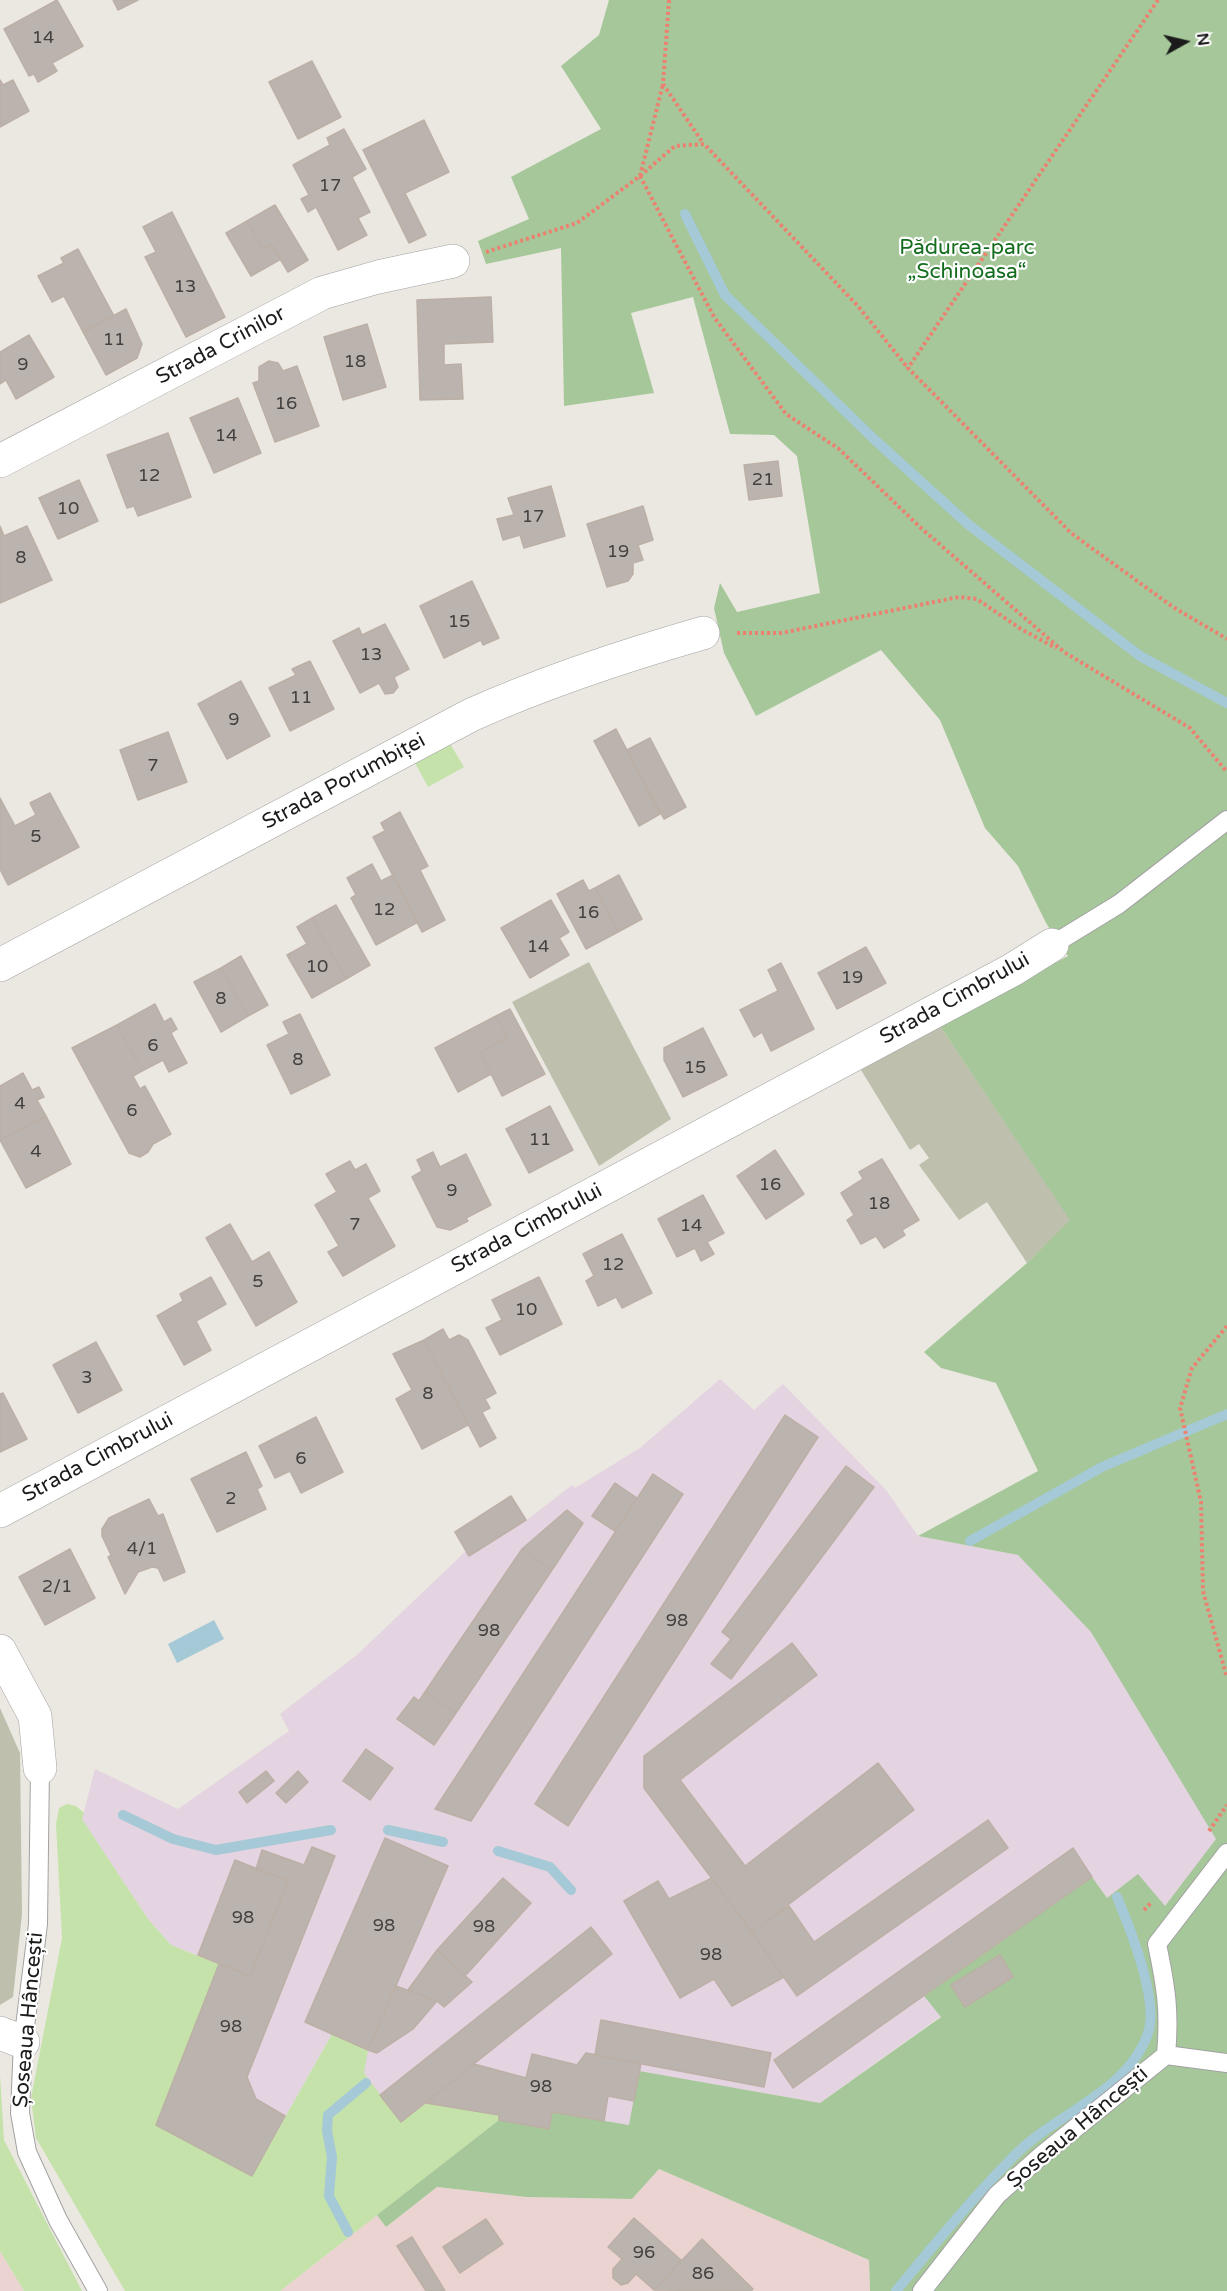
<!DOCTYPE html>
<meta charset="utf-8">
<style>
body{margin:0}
#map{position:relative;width:1227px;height:2291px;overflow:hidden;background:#ebe8e1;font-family:"Varela Round",sans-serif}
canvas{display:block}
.north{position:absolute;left:1155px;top:12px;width:60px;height:60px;-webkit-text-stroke:4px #fff;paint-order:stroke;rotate:82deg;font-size:16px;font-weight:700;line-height:24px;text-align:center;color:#1b1b1b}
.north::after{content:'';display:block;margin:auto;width:21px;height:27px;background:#1b1b1b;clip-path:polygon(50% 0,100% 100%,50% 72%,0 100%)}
</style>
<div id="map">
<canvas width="1227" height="2291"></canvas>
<div class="north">N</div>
</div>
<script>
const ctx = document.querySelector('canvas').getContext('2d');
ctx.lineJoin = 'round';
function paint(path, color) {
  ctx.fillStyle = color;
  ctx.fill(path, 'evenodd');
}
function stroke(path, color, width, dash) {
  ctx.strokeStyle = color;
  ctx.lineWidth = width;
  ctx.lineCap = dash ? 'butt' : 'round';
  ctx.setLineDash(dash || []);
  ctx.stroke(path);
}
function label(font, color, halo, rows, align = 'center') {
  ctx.font = font + ' "Varela Round",sans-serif';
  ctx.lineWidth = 4.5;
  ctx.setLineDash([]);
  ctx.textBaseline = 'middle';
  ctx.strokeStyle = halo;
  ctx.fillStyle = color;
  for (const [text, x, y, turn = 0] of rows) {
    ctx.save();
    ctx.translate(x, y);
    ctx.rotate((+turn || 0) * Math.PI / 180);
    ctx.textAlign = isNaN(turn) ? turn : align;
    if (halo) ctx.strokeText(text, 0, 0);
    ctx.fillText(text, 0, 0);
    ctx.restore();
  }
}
paint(new Path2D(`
 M659 2169 869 2260 870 2291H280L377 2215 386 2227 437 2187 526 2197 632 2199Z
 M0 2251 24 2291H0Z`), '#ebd3d1');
paint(new Path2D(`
 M720 1379 754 1410 783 1384 886 1490 918 1536 1018 1555 1091 1632 1217 1839 1165 1906 1106 1898 1092 1877 924 1996 941 2016 820 2103 640 2072 629 2125 553 2112 549 2129 499 2120V2116L401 2122 332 2034 252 2176 151 2123 205 1958 171 1945 148 1919 82 1819 95 1769 178 1809 289 1731 280 1714 358 1654 466 1551 455 1532 511 1496 527 1520 572 1485 575 1488 640 1448Z`), '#e4d3e0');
paint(new Path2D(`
 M589 962 671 1119 599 1166 512 1002Z
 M940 1026 1071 1220 1027 1263 987 1202 959 1220 919 1165 929 1158 919 1144 910 1150 861 1070Z
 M0 1708 20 1753 22 1914 13 1997 0 2005Z`), '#bebfad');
paint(new Path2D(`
 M449 742 464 767 428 787 414 761Z
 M67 1804 76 1806 84 1813 82 1819 148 1919 171 1945 219 1964 156 2125 252 2176 332 2034 368 2050 364 2073 401 2122 426 2103 499 2115V2120L280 2291H125L36 2138 31 2098 62 1938 56 1824 59 1808Z
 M0 2075 4 2140 82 2291H24L0 2251Z`), '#c4e2aa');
paint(new Path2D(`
 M609 0H1227V2291H870L869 2260 659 2169 632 2199 526 2197 437 2187 386 2227 377 2215 499 2120 549 2128 552 2112 629 2125 639 2071 820 2103 941 2017 924 1996 1092 1877 1107 1898 1138 1874 1165 1906 1216 1839 1091 1632 1018 1555 918 1536 1038 1471 996 1383 941 1368 924 1352 1027 1263 1070 1220 940 1026 1068 956 1046 923 1018 866 985 828 940 720 881 650 756 716 724 653 714 608 720 583 737 612 820 593 797 456 774 435 730 434 693 297 631 313 654 393 564 406 561 248 486 264 478 241 529 219 511 177 601 129 561 66 599 35Z`), '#a5c799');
paint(new Path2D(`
 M214 1620 224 1639 177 1663 168 1644Z`), '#a5c9d6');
stroke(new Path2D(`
 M685 214 725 295 876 441 969 525 1140 656 1227 703
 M970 1541 1102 1467 1227 1414
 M123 1815 173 1839 216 1850 331 1830
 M388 1830 443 1842
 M498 1851 550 1867 571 1890
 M348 2232 329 2196 332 2157 327 2131 328 2115 366 2083
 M896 2291C935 2244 973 2197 1016 2154 1058 2112 1128 2092 1148 2033 1159 2001 1130 1928 1117 1897`), '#a5c9d6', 10);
const building = new Path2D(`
 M57 0 83 46 52 63 57 71 38 82 34 74 29 76 4 29Z
 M113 0H138L118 10Z
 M312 61 341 117 298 139 269 82Z
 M0 80 3 85 13 80 29 111 0 127Z
 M424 120 449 172 405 193 426 235 409 243 363 150Z
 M344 129 366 169 352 177 370 212 358 218 367 235 338 250 316 207 308 212 301 199 309 195 293 165 330 145 327 138Z
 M275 205 308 260 288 272 271 244 263 249 247 221Z
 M172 212 225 317 186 337 145 257 156 252 143 227Z
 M247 221 263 249 271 244 281 259 251 276 226 233Z
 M78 249 114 316 83 332 64 296 52 302 38 276 64 263 61 258Z
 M491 297 493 342 444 344V365L461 364 463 399 420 400 417 300Z
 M126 309 142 344 137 358 106 375 83 332Z
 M367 324 386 387 343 400 324 337Z
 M29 335 54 377 16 399 6 380 0 384V352Z
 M269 361 278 363 283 371 297 366 319 426 275 442 253 383 259 381V367Z
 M238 398 261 453 214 473 190 418Z
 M168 433 191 497 138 516 134 506 127 508 107 455Z
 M778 461 782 496 749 500 744 465Z
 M79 480 98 521 58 539 39 498Z
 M551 486 565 536 524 548 520 535 503 540 497 519 514 515 508 498Z
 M643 506 653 540 638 545 643 560 633 563V574L628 581 607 587 587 524Z
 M0 526 4 536 27 526 52 580 0 603Z
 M472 581 499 638 483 645 481 640 444 658 420 606Z
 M385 624 409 669 394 677 398 687 393 693 385 694 379 683 360 693 333 641 359 628 362 635Z
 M310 661 334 709 290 731 269 688 296 675 292 669Z
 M241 681 270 736 227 759 198 704Z
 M616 729 660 814 639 826 594 741Z
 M168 732 187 782 138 800 120 750Z
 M650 738 686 807 664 819 627 750Z
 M50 793 79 847 8 885 0 869V798L15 826 36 815 30 803Z
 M400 812 428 866 420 870 445 920 422 932 373 837 385 831 381 823Z
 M372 864 381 881 393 875 418 922 376 945 351 898 356 895 347 878Z
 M619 875 642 919 618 932 595 888Z
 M583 880 589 891 595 888 618 932 586 949 557 894Z
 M551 900 569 932 559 938 569 955 530 978 501 928Z
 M336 905 370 965 346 979 312 918Z
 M312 918 346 979 312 998 287 955 307 944 297 927Z
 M866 947 886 983 837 1009 818 973Z
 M241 956 268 1005 248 1016 221 968Z
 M781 963 814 1029 771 1051 762 1032 754 1037 740 1010 778 991 768 970Z
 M221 968 248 1016 221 1032 194 982Z
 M155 1004 164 1022 171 1018 177 1029 171 1033 187 1063 169 1072 163 1060 142 1071 117 1025Z
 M510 1009 545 1074 502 1096 480 1052 508 1037 496 1016Z
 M300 1014 330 1075 291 1094 267 1045 289 1034 283 1022Z
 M496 1016 508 1037 480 1052 491 1074 458 1092 435 1048Z
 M117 1025 142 1071 133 1076 140 1089 145 1086 171 1134 153 1144 148 1152 140 1157 129 1153 72 1048Z
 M703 1028 727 1075 683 1097 664 1060V1048Z
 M23 1073 32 1090 39 1087 44 1097 37 1100 46 1116 0 1140V1086Z
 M550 1106 573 1150 529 1173 506 1129Z
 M46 1116 71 1164 26 1188 0 1140Z
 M775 1150 804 1194 766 1219 737 1176Z
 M433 1152 440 1167 466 1154 491 1205 466 1218 468 1221 450 1230 437 1227 412 1177 422 1171 417 1160Z
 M882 1159 919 1220 902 1230 905 1235 884 1248 876 1236 861 1244 847 1220 854 1215 841 1193 863 1179 859 1172Z
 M350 1161 355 1170 366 1164 380 1191 368 1198 395 1246 343 1276 328 1252 339 1246 315 1205 337 1192 326 1174Z
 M703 1195 724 1233 707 1242 714 1254 701 1261 695 1248 677 1257 658 1219Z
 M230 1224 252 1262 269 1252 297 1302 256 1326 206 1238Z
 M622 1234 652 1293 622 1308 616 1297 598 1306 586 1281 594 1276 583 1254Z
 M211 1277 226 1304 196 1321 211 1350 184 1365 157 1316 183 1301 180 1294Z
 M539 1277 562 1324 500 1355 486 1328 502 1320 492 1300Z
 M443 1329 449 1340 459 1335 468 1340 496 1393 485 1399 490 1408 482 1412 496 1438 480 1447 424 1340Z
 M424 1340 468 1425 422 1449 396 1399 412 1390 393 1354Z
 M96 1342 122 1390 78 1413 53 1365Z
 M3 1393 27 1439 0 1452V1394Z
 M785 1415 818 1437 568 1826 535 1804Z
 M316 1417 343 1472 301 1493 290 1471 275 1478 259 1446Z
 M246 1452 262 1486 257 1489 266 1509 217 1532 191 1479Z
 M846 1466 874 1487 731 1679 711 1664 731 1639 722 1632Z
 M653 1474 683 1494 471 1821 435 1809Z
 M615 1483 637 1498 615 1531 592 1516Z
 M511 1496 526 1520 469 1556 455 1532Z
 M149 1499 158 1516 163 1514 185 1572 164 1581 158 1568 152 1567 138 1572 125 1594 108 1557 111 1555 102 1536V1529L109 1518Z
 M567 1510 583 1523 552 1570 522 1549Z
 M70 1549 95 1598 45 1625 19 1577Z
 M522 1549 552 1570 456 1713 425 1692Z
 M792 1643 817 1675 680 1780 745 1866 878 1763 914 1810 752 1932 644 1788V1756Z
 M425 1692 456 1713 434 1745 397 1719 414 1697 419 1701Z
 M366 1749 393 1768 370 1800 343 1781Z
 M266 1771 274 1781 247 1803 239 1792Z
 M298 1771 308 1782 286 1803 276 1793Z
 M988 1820 1008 1848 797 1996 752 1932 789 1906 814 1942Z
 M385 1838 448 1866 368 2050 305 2022Z
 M312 1847 335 1856 247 2077 256 2099 285 2116 252 2176 156 2125 219 1964 250 1976 288 1881 256 1869 262 1850 304 1865Z
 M1073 1848 1092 1877 793 2088 774 2060Z
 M235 1860 288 1881 250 1976 198 1955Z
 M503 1878 531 1903 465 1976 437 1950Z
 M712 1878 784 1977 732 2006 714 1979 680 1998 624 1901 658 1881 669 1899Z
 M591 1927 612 1954 401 2122 380 2095Z
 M437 1950 472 1982 444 2007 437 2001 408 1990Z
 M1000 1955 1013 1977 965 2007 951 1985Z
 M396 1986 437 2001 413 2029 377 2053 368 2050Z
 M601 2020 771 2053 764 2087 595 2055Z
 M586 2053 641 2063 634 2101 608 2096 604 2121 552 2112 549 2129 499 2120V2115L426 2103 474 2064 526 2078 532 2054 577 2065Z
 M634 2218 681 2260 654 2290 636 2274 628 2283 621 2285 613 2278V2269L622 2259 608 2247Z
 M486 2219 503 2244 460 2273 443 2247Z
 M412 2237 445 2291H426L397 2246Z
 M702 2239 753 2289 751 2291 654 2290Z`);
paint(building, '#bbb4ae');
stroke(building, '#bcafa5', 1.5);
const lane = new Path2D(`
 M1052 945 1119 904 1227 820
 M40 1768 38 1924 23 2042 20 2113 27 2152 58 2220 98 2291
 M1166 2055 1227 2063
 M922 2291 997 2195 1042 2155 1166 2055C1170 2012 1166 1987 1157 1944L1227 1853`);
const street = new Path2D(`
 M0 461 322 293 378 277 453 261
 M0 965 471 715C547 681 623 656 703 633
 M0 1511 1012 970 1052 945
 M0 1651 35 1716 40 1768
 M0 2033 23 2042`);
stroke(lane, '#a2a2a2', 20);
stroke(street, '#a2a2a2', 34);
stroke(new Path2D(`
 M669 0 663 84 703 143
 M1158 0 908 368 1071 533 1173 607 1227 639
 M640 176 675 146 704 144 857 305 908 368
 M640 176 663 84
 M486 252 577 223 640 176 714 317 786 414 839 449 922 529 1064 652 1190 728 1227 772
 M737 633H781L959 597 977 599 1021 629 1056 648
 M1227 1326 1192 1368 1180 1408 1201 1502 1203 1591 1227 1678
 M1209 1831 1227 1805
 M1144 1910 1152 1902`), '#ed8171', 4, [3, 3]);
stroke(lane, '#fff', 18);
stroke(street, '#fff', 33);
label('18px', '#434140', null, [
 ["14",43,38],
 ["17",330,186],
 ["13",185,287],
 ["11",114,340],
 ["18",355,362],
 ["9",23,365],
 ["16",286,404],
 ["14",226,436],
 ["12",149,476],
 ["21",763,480],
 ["10",68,509],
 ["17",533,517],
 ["19",618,552],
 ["8",21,558],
 ["15",459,622],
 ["13",371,655],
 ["11",301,698],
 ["9",234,720],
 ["7",153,766],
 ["5",36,837],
 ["12",384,910],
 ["16",588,913],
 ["14",538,947],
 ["10",317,967],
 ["19",852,978],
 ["8",221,999],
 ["6",153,1046],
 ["8",298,1060],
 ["15",695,1068],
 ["4",20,1104],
 ["6",132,1111],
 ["11",540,1140],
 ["4",36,1152],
 ["16",770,1185],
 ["9",452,1191],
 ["18",879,1204],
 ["7",355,1225],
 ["14",691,1226],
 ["12",613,1265],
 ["5",258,1282],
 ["10",526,1310],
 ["3",87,1378],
 ["8",428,1394],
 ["6",301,1459],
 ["2",231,1499],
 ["4/1",142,1549],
 ["2/1",57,1587],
 ["98",677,1621],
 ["98",489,1631],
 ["98",243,1918],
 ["98",384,1926],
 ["98",484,1927],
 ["98",711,1955],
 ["98",231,2027],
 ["98",541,2087],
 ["96",644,2253],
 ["86",703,2274]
]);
label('21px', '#146d1e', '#fff', [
 ["Pădurea-parc",967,248],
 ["„Schinoasa“",967,272]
]);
label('21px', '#1b1b1b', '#fff', [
 ["Strada Crinilor",221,346,-28],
 ["Strada Porumbiței",344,782,-28],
 ["Strada Cimbrului",955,999,-29],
 ["Strada Cimbrului",527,1229,-28],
 ["Strada Cimbrului",98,1458,-28],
 ["Șoseaua Hâncești",29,2020,-85],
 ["Șoseaua Hâncești",1078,2128,-40]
]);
</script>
